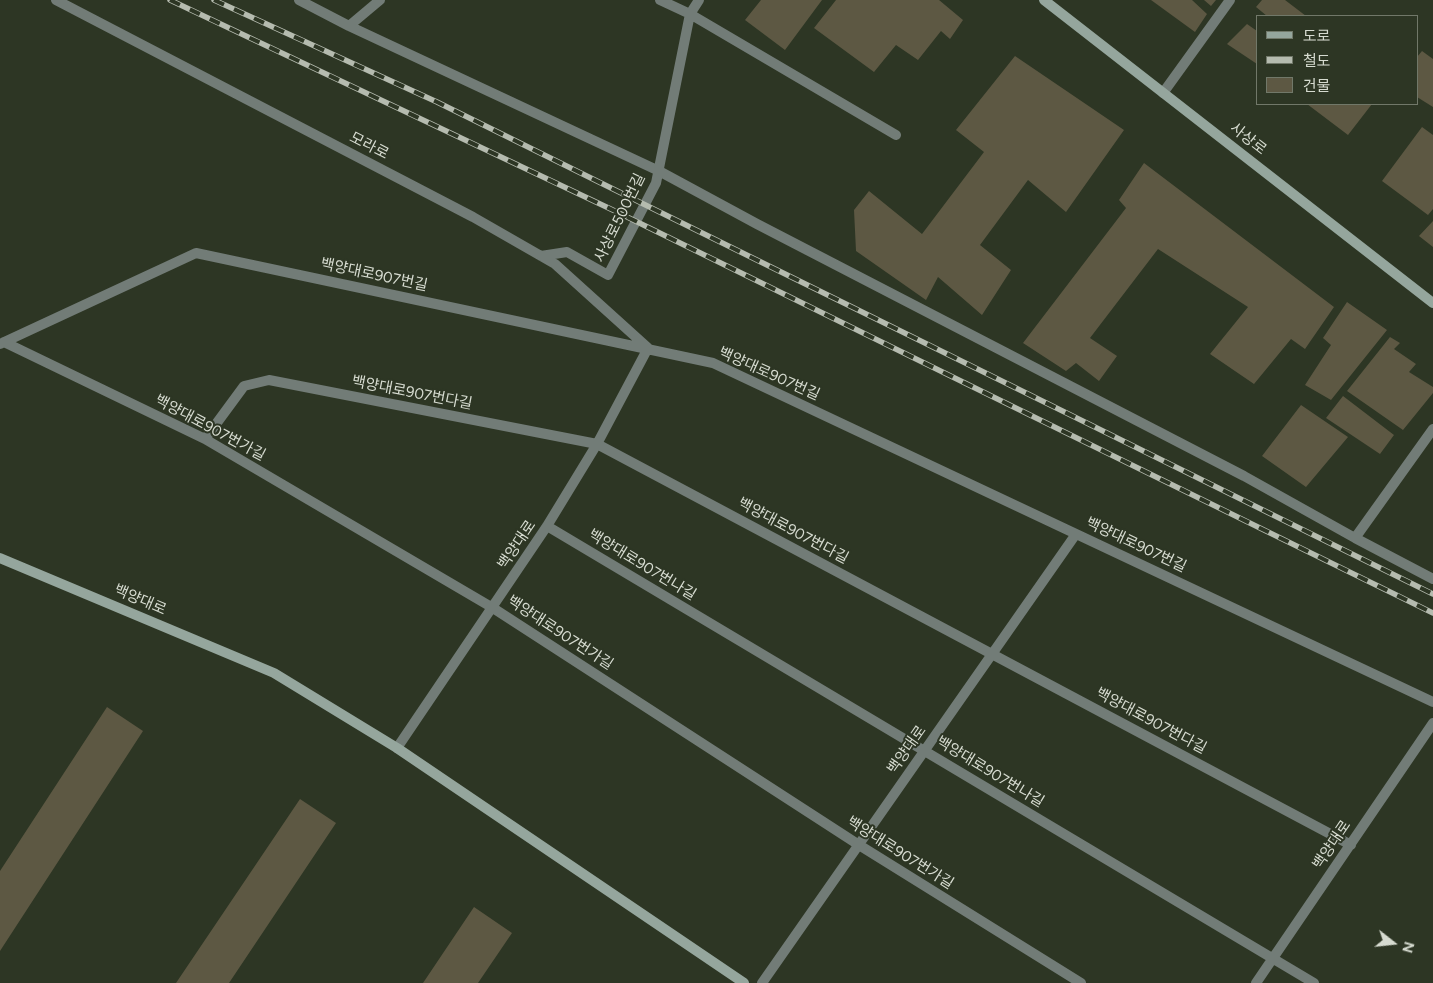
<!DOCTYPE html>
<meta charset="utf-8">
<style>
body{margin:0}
#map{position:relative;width:1433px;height:983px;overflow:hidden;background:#2d3624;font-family:Figtree,"Noto Sans KR",sans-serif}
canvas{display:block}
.legend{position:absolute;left:1256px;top:15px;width:162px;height:90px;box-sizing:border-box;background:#2d3624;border:1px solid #717869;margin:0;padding:6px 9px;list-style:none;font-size:15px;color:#d6dbd0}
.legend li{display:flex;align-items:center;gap:10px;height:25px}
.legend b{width:25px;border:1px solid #717869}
.north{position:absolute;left:1368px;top:918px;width:50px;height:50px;-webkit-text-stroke:4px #2d3624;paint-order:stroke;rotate:106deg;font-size:14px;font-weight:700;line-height:20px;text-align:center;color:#d6dbd0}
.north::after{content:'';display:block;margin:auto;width:18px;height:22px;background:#d6dbd0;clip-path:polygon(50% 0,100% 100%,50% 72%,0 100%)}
</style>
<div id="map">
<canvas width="1433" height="983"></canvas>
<ul class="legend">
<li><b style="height:6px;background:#95a69d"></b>도로</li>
<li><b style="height:6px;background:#b5bbaf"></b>철도</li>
<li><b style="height:14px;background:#5d5843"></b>건물</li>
</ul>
<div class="north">N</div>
</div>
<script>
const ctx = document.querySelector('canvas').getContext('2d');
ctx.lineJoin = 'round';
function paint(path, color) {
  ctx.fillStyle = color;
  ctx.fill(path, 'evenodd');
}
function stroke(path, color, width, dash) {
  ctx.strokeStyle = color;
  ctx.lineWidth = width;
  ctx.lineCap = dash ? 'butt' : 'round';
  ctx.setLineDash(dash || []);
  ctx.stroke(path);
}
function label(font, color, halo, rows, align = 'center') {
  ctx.font = font + ' Figtree,"Noto Sans KR",sans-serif';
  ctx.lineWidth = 4;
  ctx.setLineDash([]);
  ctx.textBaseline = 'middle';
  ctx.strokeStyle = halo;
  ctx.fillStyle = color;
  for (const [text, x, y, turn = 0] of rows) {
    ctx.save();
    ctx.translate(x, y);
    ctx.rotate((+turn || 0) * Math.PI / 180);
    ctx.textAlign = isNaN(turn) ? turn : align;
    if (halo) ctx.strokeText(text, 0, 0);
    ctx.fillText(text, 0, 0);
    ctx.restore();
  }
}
paint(new Path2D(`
 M761 0H822L785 50 745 20Z
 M836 0H939L963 20 950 39 941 31 918 60 896 45 874 72 814 28Z
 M1151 0H1192L1207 14 1195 32Z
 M1204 0H1216L1211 6Z
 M1262 0H1285L1306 16H1267L1256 7Z
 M1247 24 1257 31V64L1227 44Z
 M1422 51 1433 59V107L1417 97V57Z
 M1015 56 1124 130 1066 212 1028 180 980 245 1011 270 982 315 938 277 926 300 856 251 854 210 869 191 922 234 984 152 956 130Z
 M1307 104H1372L1348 135Z
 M1422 127 1433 135V209L1428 215 1382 181Z
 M1144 163 1334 307 1305 349 1291 339 1254 384 1210 354 1248 307 1158 249 1090 338 1117 356 1099 381 1076 363 1066 371 1023 343 1126 208 1119 200Z
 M1433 221V247L1419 236Z
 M1347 302 1387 330 1331 400 1305 385 1331 345 1323 338Z
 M1390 337 1400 343 1394 349 1416 364 1409 372 1433 387V393L1403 430 1347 391Z
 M1343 396 1394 435 1380 454 1326 418Z
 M1301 405 1348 437 1306 487 1262 456Z
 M107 707 143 731 0 951V871Z
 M300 799 336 823 229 983H176Z
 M474 907 512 933 478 983H423Z`), '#5d5843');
stroke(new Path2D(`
 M56 0 473 217 555 264 648 348 597 444 547 526 397 748
 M299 0 349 26 659 171 757 224 1244 476 1355 538 1433 579
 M660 0 690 14 896 135
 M349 26 380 0
 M1163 93 1230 0
 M541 256 567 252 608 275 656 183 690 14 699 0
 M4 342 205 439 493 608 859 845 1081 983
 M0 344 196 253 713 363 1433 702
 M205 439 244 386 269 380 597 444 1351 845
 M547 526 1314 983
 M1355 538 1433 429
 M762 983 1076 534
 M1256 983 1433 723`), '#727c77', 10);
stroke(new Path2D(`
 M1044 0 1433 303
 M0 558 274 673 397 748 744 983`), '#95a69d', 10);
const rail = new Path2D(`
 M170 0 617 212 1433 613
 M214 0 437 102 1433 594`);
stroke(rail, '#b5bbaf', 5.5);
stroke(rail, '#2d3624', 4, [11]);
label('15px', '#d6dbd0', '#2d3624', [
 ["사상로",1248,139,38],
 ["모라로",369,146,27],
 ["사상로500번길",620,218,-64],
 ["백양대로907번길",374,275,12],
 ["백양대로907번길",769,374,24],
 ["백양대로907번다길",412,393,11],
 ["백양대로907번가길",210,428,28],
 ["백양대로907번다길",793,531,28],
 ["백양대로",517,545,-56],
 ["백양대로907번길",1136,545,25],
 ["백양대로907번나길",642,565,31],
 ["백양대로",140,600,23],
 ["백양대로907번가길",560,633,33],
 ["백양대로907번다길",1151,721,28],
 ["백양대로",907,750,-55],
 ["백양대로907번나길",990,772,31],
 ["백양대로",1332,845,-56],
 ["백양대로907번가길",900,853,32]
]);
</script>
